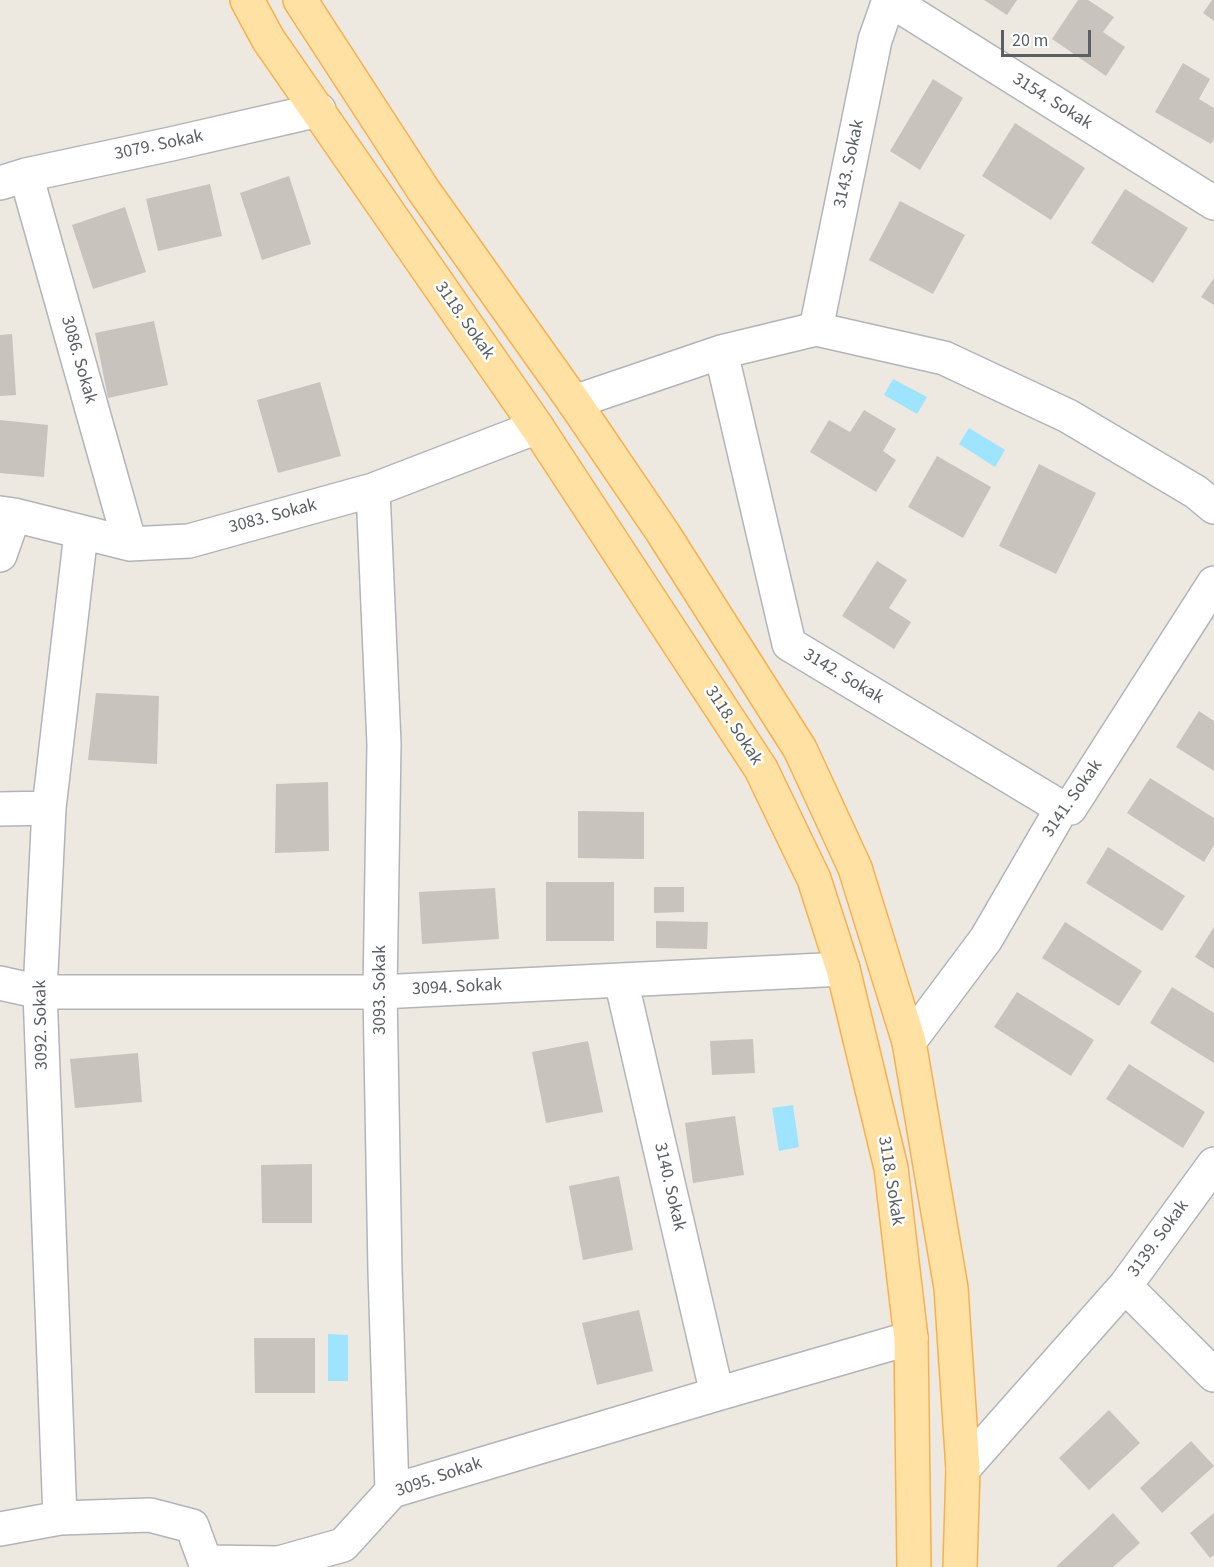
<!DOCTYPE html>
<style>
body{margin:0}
#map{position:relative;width:1214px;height:1567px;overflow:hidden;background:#ede8e0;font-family:"Source Sans 3",sans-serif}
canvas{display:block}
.scale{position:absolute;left:1001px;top:30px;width:90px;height:27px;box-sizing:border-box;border:3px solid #595f62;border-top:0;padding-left:8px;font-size:18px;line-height:21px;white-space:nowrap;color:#595f62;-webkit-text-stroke:4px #fff;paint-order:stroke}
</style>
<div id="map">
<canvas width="1214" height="1567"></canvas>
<div class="scale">20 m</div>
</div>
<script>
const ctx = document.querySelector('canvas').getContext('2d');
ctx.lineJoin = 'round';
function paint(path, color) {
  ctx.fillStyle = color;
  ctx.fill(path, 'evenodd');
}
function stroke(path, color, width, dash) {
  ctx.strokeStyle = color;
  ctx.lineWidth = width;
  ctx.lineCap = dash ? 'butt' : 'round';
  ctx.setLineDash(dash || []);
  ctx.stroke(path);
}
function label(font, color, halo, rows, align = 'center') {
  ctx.font = font + ' "Source Sans 3",sans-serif';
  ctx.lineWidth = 5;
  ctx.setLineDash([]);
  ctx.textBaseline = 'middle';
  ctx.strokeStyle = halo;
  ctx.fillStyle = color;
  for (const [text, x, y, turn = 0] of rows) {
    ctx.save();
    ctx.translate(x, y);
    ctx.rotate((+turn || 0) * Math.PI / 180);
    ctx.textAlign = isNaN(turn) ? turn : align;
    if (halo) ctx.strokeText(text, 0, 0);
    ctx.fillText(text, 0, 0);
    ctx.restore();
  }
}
paint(new Path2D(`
 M893 379 927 397 917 414 884 395Z
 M969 428 1005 450 995 467 959 444Z
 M793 1105 799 1147 779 1151 772 1108Z
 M328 1334 348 1335V1381H328Z`), '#9ee3ff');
paint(new Path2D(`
 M984 0H1017L1007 15Z
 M1078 0H1088L1114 17 1103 32 1125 47 1106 76 1052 39Z
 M1212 0H1214V21L1203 13Z
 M1183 63 1210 79 1199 99 1214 108V139L1211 144 1155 112Z
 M933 79 963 98 920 170 890 151Z
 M1015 123 1085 168 1051 220 982 176Z
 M289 176 311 244 262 260 240 193Z
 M210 184 222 236 158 251 146 199Z
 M1125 189 1188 228 1153 283 1091 243Z
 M900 201 965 235 933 294 869 260Z
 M125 207 146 272 93 289 72 225Z
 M1214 278V305L1201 297Z
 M154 321 168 385 108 398 95 333Z
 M12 334 16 395 0 396V335Z
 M320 382 341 456 278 473 257 400Z
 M864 410 896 429 883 451 896 460 876 492 810 452 829 420 850 432Z
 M0 420 48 425 44 477 0 473Z
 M937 456 991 487 963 538 908 507Z
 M1039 464 1096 493 1056 574 999 546Z
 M877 561 907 580 889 608 911 622 894 649 842 616Z
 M96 693 159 696 157 764 88 760Z
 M1199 711 1214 721V771L1176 747Z
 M1150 778 1214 818V845L1204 862 1127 813Z
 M328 782 329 851 275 853 276 784Z
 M578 811 644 812V859L578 858Z
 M1108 847 1185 896 1162 931 1086 883Z
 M546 882H614V941H546Z
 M654 887H684V912L654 913Z
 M495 888 499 939 422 944 419 892Z
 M656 921 708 922 707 949 656 948Z
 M1065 922 1142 971 1119 1006 1042 958Z
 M1214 927V969L1195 957Z
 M1172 987 1214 1013V1063L1150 1023Z
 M1017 992 1094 1040 1071 1076 994 1027Z
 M753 1039 755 1073 712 1075 710 1041Z
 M588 1041 603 1112 546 1123 532 1052Z
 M138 1053 142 1102 75 1108 70 1059Z
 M1129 1064 1205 1112 1183 1148 1106 1099Z
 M735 1116 744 1175 693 1183 685 1123Z
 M312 1164V1223H262L261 1165Z
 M619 1176 633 1250 583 1260 569 1186Z
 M639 1310 653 1371 597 1385 582 1323Z
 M254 1338H315V1393H255Z
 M1109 1410 1140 1443 1089 1490 1059 1458Z
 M1191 1441 1214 1466 1162 1513 1140 1488Z
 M1113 1513 1140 1543 1113 1567H1058L1057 1566Z
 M1214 1513V1555L1210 1558 1190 1533Z`), '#c8c3bd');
const minor = new Path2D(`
 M890 0 1214 203
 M26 175 130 544
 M0 183 26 175 171 144 319 110
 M816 329 875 40 889 0
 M721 352 789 644 1062 808
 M574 402 721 352 816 329 944 358 1068 416 1196 492 1214 507
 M373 490 384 744 380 992 385 1271 392 1491
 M0 513 14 515 130 544 189 541 373 490 537 427
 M0 555 14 515
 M0 809 49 808
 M621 980 717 1394
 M0 983 40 992H380L843 969
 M909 1042 986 939 1062 808H1070L1214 583
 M1125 1286 1214 1375
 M963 1469 1125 1286 1214 1164
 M60 1518 40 992 49 808 81 533
 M0 1529 60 1518 150 1515 192 1526 207 1567
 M206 1562 279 1563 343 1545 392 1491 717 1394 911 1338`);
const major = new Path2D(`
 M247 0 268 39 537 427 761 769 814 879 843 969 891 1168 911 1338 914 1567
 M300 0 424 191 574 402 663 533 800 749 855 868 909 1042 951 1288 963 1469 960 1567`);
stroke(minor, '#b1b5b9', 36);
stroke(major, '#faaf4c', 36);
stroke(minor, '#fff', 33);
stroke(major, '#ffe2a3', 33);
label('18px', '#595f62', '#fff', [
 ["3154. Sokak",1052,102,32],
 ["3079. Sokak",159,146,-12],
 ["3143. Sokak",850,164,-78],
 ["3118. Sokak",464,321,55],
 ["3086. Sokak",78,360,74],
 ["3083. Sokak",273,517,-15],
 ["3142. Sokak",843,677,31],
 ["3118. Sokak",733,726,57],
 ["3141. Sokak",1073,799,-55],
 ["3094. Sokak",457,988,-3],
 ["3093. Sokak",381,990,-90],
 ["3092. Sokak",42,1025,-91],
 ["3118. Sokak",890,1181,81],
 ["3140. Sokak",669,1187,77],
 ["3139. Sokak",1159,1239,-54],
 ["3095. Sokak",439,1478,-19]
]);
</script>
